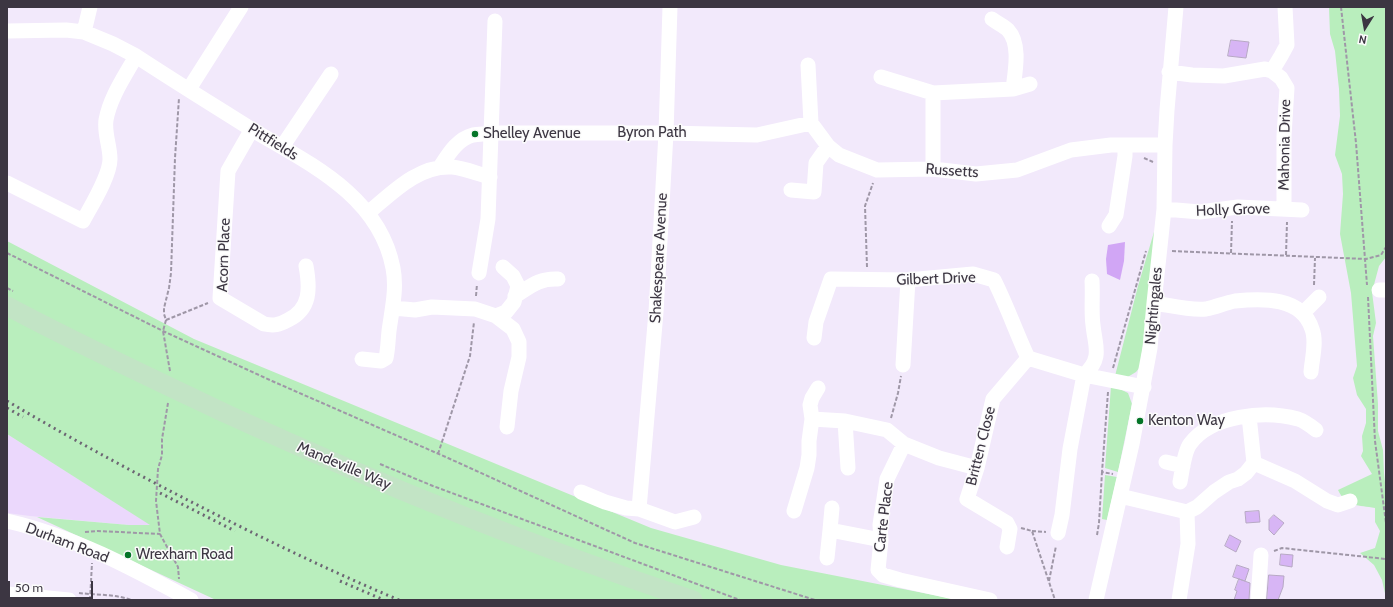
<!DOCTYPE html>
<style>
body{margin:0}
#map{position:relative;width:1393px;height:607px;overflow:hidden;background:#f2e9fb;font-family:Cabin,sans-serif}
canvas{display:block}
.frame{position:absolute;inset:0;border:8px solid #3c3642;pointer-events:none}
.north{position:absolute;left:1345px;top:8px;width:40px;height:40px;-webkit-text-stroke:3px #fbfbfb;paint-order:stroke;rotate:191deg;font-size:11px;font-weight:700;line-height:16px;text-align:center;color:#3c3642}
.north::after{content:'';display:block;margin:auto;width:14px;height:18px;background:#3c3642;clip-path:polygon(50% 0,100% 100%,50% 72%,0 100%)}
.scale{position:absolute;left:8px;top:581px;width:85px;height:18px;box-sizing:border-box;border:2px solid #3c3642;border-top:0;padding-left:5px;font-size:12px;line-height:14px;white-space:nowrap;color:#3c3642;-webkit-text-stroke:3px #fbfbfb;paint-order:stroke}
</style>
<div id="map">
<canvas width="1393" height="607"></canvas>
<div class="frame"></div>
<div class="north">N</div>
<div class="scale">50 m</div>
</div>
<script>
const ctx = document.querySelector('canvas').getContext('2d');
ctx.lineJoin = 'round';
function paint(path, color) {
  ctx.fillStyle = color;
  ctx.fill(path, 'evenodd');
}
function stroke(path, color, width, dash) {
  ctx.strokeStyle = color;
  ctx.lineWidth = width;
  ctx.lineCap = dash ? 'butt' : 'round';
  ctx.setLineDash(dash || []);
  ctx.stroke(path);
}
function label(font, color, halo, rows, align = 'center') {
  ctx.font = font + ' Cabin,sans-serif';
  ctx.lineWidth = 3;
  ctx.setLineDash([]);
  ctx.textBaseline = 'middle';
  ctx.strokeStyle = halo;
  ctx.fillStyle = color;
  for (const [text, x, y, turn = 0] of rows) {
    ctx.save();
    ctx.translate(x, y);
    ctx.rotate((+turn || 0) * Math.PI / 180);
    ctx.textAlign = isNaN(turn) ? turn : align;
    if (halo) ctx.strokeText(text, 0, 0);
    ctx.fillText(text, 0, 0);
    ctx.restore();
  }
}
paint(new Path2D(`
 M7 434 151 525H129L30 516 7 513Z`), '#ebd8fc');
paint(new Path2D(`
 M1329 7H1386V257L1379 266 1372 292 1376 323 1373 336 1378 404V431L1383 450 1384 473 1386 492V598L1382 580 1374 565 1360 553 1375 548 1380 531 1375 522V508C1359 505 1346 507 1338 490L1372 474 1361 456 1363 451 1362 436 1366 423V409L1357 395 1353 378 1357 366 1351 293 1340 234 1343 194 1342 174 1335 155 1340 116 1339 89 1335 51 1330 34Z
 M1154 232 1158 234 1140 367 1136 372 1126 378 1115 376 1138 286Z
 M7 241 194 339 651 528 781 565 959 600H216L37 517 129 525H150L7 434Z
 M1111 386 1122 390 1128 393 1132 404 1118 472 1105 468Z
 M1105 475 1117 477 1107 520 1102 519Z`), '#b9eebd');
paint(new Path2D(`
 M1125 242 1124 261 1120 280 1107 274 1106 259 1108 245Z`), '#d1a6f5');
const building = new Path2D(`
 M1231 40 1249 42 1246 58 1228 56Z
 M1259 511 1260 522 1246 523 1245 512Z
 M1274 515 1284 523 1274 535 1269 530V520Z
 M1230 535 1241 541 1236 552 1225 546Z
 M1281 554 1293 555 1292 567 1280 565Z
 M1237 565 1249 569 1245 581 1233 577Z
 M1269 575 1284 576 1283 587 1278 600H1267Z
 M1239 579 1250 583 1249 600H1234L1237 591 1235 590Z`);
paint(building, '#d7b5f5');
stroke(building, '#b7a9c4', 1);
stroke(new Path2D(`
 M1341 7 1356 143 1367 285
 M1144 158 1153 162
 M1172 251 1366 259 1381 255 1386 247
 M7 253 163 331 272 381 448 458 635 543 815 600
 M1231 253 1232 221
 M1286 255 1287 222
 M867 267 865 206 873 183
 M1314 285 1315 258
 M7 288 13 291
 M476 296 477 284
 M1368 297 1375 441 1386 523
 M166 320 208 303
 M1113 368 1146 251
 M170 371 163 331 166 320 164 314V308L169 288 171 273 175 158 179 98
 M1108 392 1102 472 1113 474
 M168 403 162 439V455L158 469 156 501 160 534 178 567 179 579
 M891 418 898 393 901 376
 M438 454 470 356 474 322
 M380 464 433 486 740 600
 M1021 528 1032 531 1055 600
 M1032 531 1046 532
 M85 532 98 531 160 534
 M1097 535 1099 523 1102 472
 M1274 551 1282 548 1386 559
 M1049 581 1056 546
 M79 593C96 595 115 594 131 600
 M90 600 92 563`), '#9f97a7', 2, [4, 2]);
stroke(new Path2D(`
 M992 19C997 23 1004 26 1008 30 1021 44 1015 72 1013 89
 M7 31 66 30 84 32 113 44 136 56C174 81 213 105 251 129 308 163 379 195 393 268 397 289 392 309 389 331 388 340 388 349 386 358L381 361 362 359
 M84 32 90 7
 M808 65 811 123 828 146 839 155 877 170 933 169 976 174 1017 170 1071 150 1111 145H1165
 M1272 71 1281 56 1287 45 1285 7
 M1169 72 1192 75 1224 76 1265 69 1272 71 1281 78 1287 88 1284 136V208
 M881 77 933 93 1013 89 1030 84
 M189 89 241 7
 M933 93V169
 M252 129 228 171 220 298 264 324C274 326 279 325 288 320 311 309 310 288 306 266
 M282 147 331 74
 M440 167C448 155 457 139 473 135 479 134 486 134 492 133H666L757 135 811 123
 M7 183 83 221C91 206 110 176 110 159 110 146 104 133 106 120 110 97 125 76 136 56
 M791 190 814 192 816 163 828 146
 M1164 209 1200 212 1238 207 1302 210
 M368 213C392 193 418 165 452 167 464 168 478 174 490 177
 M1109 226 1116 215 1125 156V145
 M479 273 488 219 495 21
 M1379 290H1386
 M515 296C531 286 539 278 558 279
 M1154 303C1168 305 1192 311 1206 309 1216 307 1225 303 1235 301 1263 298 1302 297 1312 329 1317 342 1312 358 1311 372
 M393 308 415 310 432 307 475 309 496 316 513 329 519 342V357L511 391 507 427
 M1303 313 1319 297
 M496 316 506 312 514 302 518 286 513 276 503 267
 M814 338 816 322 831 279 908 280 973 274 994 280C1007 306 1016 332 1028 358L1084 375 1144 387
 M903 365 908 280
 M812 419 845 421 887 430 904 444 939 458 977 468
 M845 421 848 468
 M904 444 887 479 880 525 881 540 878 570 883 575 900 580 990 600
 M1166 462 1183 466
 M1254 463 1295 481 1327 501 1338 505 1350 501
 M1180 482C1182 472 1184 452 1190 444 1211 415 1265 410 1298 419 1304 421 1311 426 1316 430
 M581 492 605 502 626 508 639 509 675 522 694 517
 M1120 496 1187 512 1197 507 1214 492 1229 482 1238 479 1246 473 1254 463 1249 416
 M832 508 830 530 881 540
 M639 509 656 312 666 133 670 7
 M794 511 807 468 809 455V441L812 419 810 405 812 398 818 388
 M7 521C73 536 132 568 191 600
 M1058 533 1062 515 1070 449 1084 375C1103 358 1095 346 1093 325 1091 311 1093 296 1092 281
 M1007 547 1010 529 1007 523 967 499 977 468 993 399 1028 358
 M827 558 830 530
 M7 594 69 600
 M1096 600 1132 444 1150 348 1154 303 1164 209 1165 145 1167 110 1176 7
 M1179 600 1188 544 1187 512
 M1258 600 1261 555`), '#fff', 15);
stroke(new Path2D(`
 M7 306C80 345 155 380 229 415 381 485 535 547 693 600`), '#c2e4c5', 19);
stroke(new Path2D(`
 M7 401C80 444 155 484 231 522 287 550 342 576 399 600
 M7 408 23 417
 M160 493 235 531
 M340 581 384 600`), '#6c6573', 3, [2, 4]);
for (const [x, y, r, color] of [
 [475,134,4,"#047427"],
 [1140,421,4,"#047427"],
 [128,555,4,"#047427"]
]) {
  const dot = new Path2D();
  dot.arc(x, y, r, 0, 2 * Math.PI);
  ctx.fillStyle = color;
  ctx.fill(dot);
  stroke(dot, '#fbfbfb', 1.5);
}
label('15px', '#3c3642', '#fbfbfb', [
 ["Byron Path",652,133],
 ["Pittfields",273,142,32],
 ["Mahonia Drive",1285,145,-89],
 ["Russetts",952,171,4],
 ["Holly Grove",1233,210,-2],
 ["Acorn Place",224,255,-88],
 ["Shakespeare Avenue",659,258,-87],
 ["Gilbert Drive",936,279,-2],
 ["Nightingales",1154,306,-85],
 ["Britten Close",981,446,-76],
 ["Mandeville Way",344,466,23],
 ["Carte Place",884,517,-83],
 ["Durham Road",67,543,21]
]);
label('15px', '#3c3642', '#fbfbfb', [
 ["Shelley Avenue",483,134],
 ["Kenton Way",1148,421],
 ["Wrexham Road",136,555]
], 'left');
</script>
